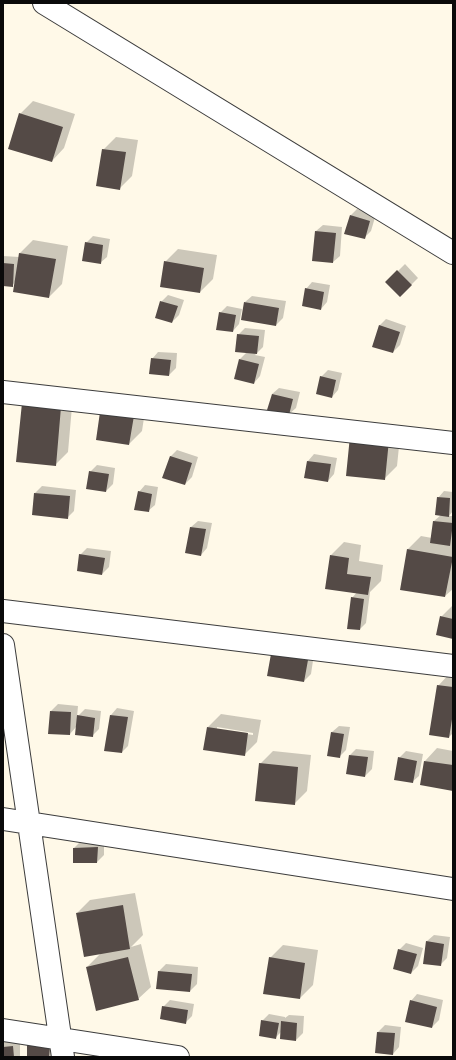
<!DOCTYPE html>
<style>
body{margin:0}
#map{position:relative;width:456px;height:1060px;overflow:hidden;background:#fff9e8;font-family:"Times New Roman",serif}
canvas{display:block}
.frame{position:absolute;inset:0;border:4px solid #0a0a0a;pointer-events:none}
</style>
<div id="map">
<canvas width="456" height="1060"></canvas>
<div class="frame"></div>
</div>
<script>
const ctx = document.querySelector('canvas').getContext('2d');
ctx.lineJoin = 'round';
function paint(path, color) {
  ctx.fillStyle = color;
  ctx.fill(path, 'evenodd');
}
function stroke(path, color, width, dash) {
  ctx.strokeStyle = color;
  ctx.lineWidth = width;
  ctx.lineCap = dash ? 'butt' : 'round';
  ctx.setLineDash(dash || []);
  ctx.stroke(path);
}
paint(new Path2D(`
 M33 101 75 114 64 148 52 161 20 114Z
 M116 137 138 140 132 176 119 189 103 150Z
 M357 209 376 214 371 231 364 238 351 215Z
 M323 225 342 227 340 256 333 262 316 231Z
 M93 236 110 239 107 257 100 263 86 243Z
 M33 240 68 246 62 284 49 297 15 282 12 286 3 285V256L19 257 20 253Z
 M178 249 217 255 213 279 200 292 165 262Z
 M405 264 418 278 400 296 387 282Z
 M312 282 330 285 327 302 321 309 306 289Z
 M168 295 184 300 179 315 172 322 161 302Z
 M252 296 286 301 283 318 276 325 245 302Z
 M227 306 242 309 239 324 233 331 220 313Z
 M386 319 406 326 400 345 393 352 379 326Z
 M245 328 265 330 263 347 255 355 265 357 260 376 254 383 240 359 247 352 238 335Z
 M158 352 177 353 176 368 169 375 152 359Z
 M328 370 342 373 338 390 332 397 321 377Z
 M279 388 300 392 296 408 289 414 272 394Z
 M115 393 147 398 142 431 129 444 102 406Z
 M73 395 68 452 55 465 17 461Z
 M401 427 397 466 384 479 351 436Z
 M177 450 198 457 192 477 185 484 170 457Z
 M314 454 337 458 334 474 328 481 305 477 308 461Z
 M97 465 115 468 113 484 106 491 90 472Z
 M145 485 158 487 155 505 148 511 139 492Z
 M42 486 76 490 74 511 68 517 35 493Z
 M444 491 453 492V511L449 516H453V541L452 542H453V589L445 596 401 589 408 549 421 536 432 538 434 521 441 515 438 498Z
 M198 521 212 523 207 548 201 555 191 527Z
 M344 542 361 545 359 561 383 565 381 581 370 592 366 623 360 629 352 598 357 592 331 555Z
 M87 548 111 551 109 567 102 574 80 555Z
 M453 605V638L441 617Z
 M279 648 314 654 311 674 304 681Z
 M450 673H453V733L449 737 438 686Z
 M58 704 78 706 77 717 85 709 101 711 99 729 92 736 76 727 70 734 51 711Z
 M117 708 134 711 128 746 122 752 111 715Z
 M221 714 261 720 257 742 244 755 208 727ZM217 727 253 733V735L217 729Z
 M339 726 350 727 346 750 339 757 332 732Z
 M437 748 453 751V790L425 761Z
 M356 749 374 751 372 769 365 776 350 755Z
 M273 751 311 755 307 791 294 804 260 764Z
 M406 751 423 754 419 776 412 782 399 758Z
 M81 841H104V855L97 862H74V848Z
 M135 893 143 935 131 947 141 944 151 987 138 999 87 967 101 953 77 913 90 900Z
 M434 935 450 937 447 958 440 965 427 941Z
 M406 943 423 948 418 966 411 973 399 950Z
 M283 945 318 950 313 985 300 998 270 958Z
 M166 964 198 967 197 984 190 991 159 971Z
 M417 994 443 1000 439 1020 432 1027 411 1001Z
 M170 1000 194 1004 192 1016 185 1023 163 1007Z
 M269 1014 285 1017V1018L289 1015 304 1016 303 1033 296 1040 281 1032 276 1037 262 1021Z
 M385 1025 401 1027 399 1047 393 1054 376 1052 378 1032Z
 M35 1039 56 1040 55 1057H28V1046Z
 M20 1040V1057H3V1041Z`), '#0003');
paint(new Path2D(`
 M19 113 63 127 52 162 8 149Z
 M102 149 126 152 120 190 96 186Z
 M350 215 370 221 365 239 344 234Z
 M315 231 336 233 333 263 312 261Z
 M85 242 103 245 101 264 82 261Z
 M19 253 56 259 49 298 13 292Z
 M164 261 204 268 200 293 160 287Z
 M3 263 14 264 13 287 3 286Z
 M397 270 412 285 400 297 385 282Z
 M305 288 324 292 321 310 302 306Z
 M160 301 178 306 172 323 155 318Z
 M244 302 279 308 276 326 241 320Z
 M219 312 236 315 233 332 216 330Z
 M379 325 400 332 393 353 372 347Z
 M237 334 259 336 257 354 235 352Z
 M151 358 171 360 169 376 149 374Z
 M239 359 259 364 254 384 234 379Z
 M320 376 336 380 332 398 316 394Z
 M272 394 293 399 289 415 267 410Z
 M22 403 61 407 56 466 16 462Z
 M101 405 135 410 129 445 96 440Z
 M350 436 389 440 385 480 346 476Z
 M170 456 192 463 185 485 162 478Z
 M307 461 331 464 328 482 304 478Z
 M89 471 109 474 106 492 86 489Z
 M138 491 152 494 149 512 134 510Z
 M34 493 70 496 68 519 32 515Z
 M437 497 450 498 449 517 435 515Z
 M433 521 453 523 450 546 430 543Z
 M190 527 206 529 201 556 185 553Z
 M407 549 453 557 445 597 400 590Z
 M79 554 105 558 102 575 77 571Z
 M330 555 349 558 347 574 371 577 368 595 325 589Z
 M351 597 364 599 360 630 347 629Z
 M440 616 453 619V639L436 635Z
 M271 654 308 660 304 682 267 676Z
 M437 685 453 687V713L449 738 429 735Z
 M50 711 71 712 70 735 48 734Z
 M77 715 95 718 93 737 75 735Z
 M110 715 128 717 122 753 104 751Z
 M207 727 248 733 245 756 203 750Z
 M331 732 344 734 340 758 327 756Z
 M349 755 368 757 365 777 346 774Z
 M398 757 417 761 413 783 394 780Z
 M424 761 453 765V791L420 785Z
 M259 763 298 767 295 805 255 801Z
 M98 847 97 863H73V848Z
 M123 905 130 949 84 957 76 913Z
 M426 941 444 944 441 966 423 964Z
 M398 949 417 954 411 974 393 969Z
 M128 957 139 1000 96 1011 86 967Z
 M269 957 305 963 300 999 263 994Z
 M158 971 192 974 190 992 156 989Z
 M410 1000 437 1007 432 1028 405 1022Z
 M162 1006 188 1010 186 1024 160 1019Z
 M261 1020 279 1023 276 1039 259 1036Z
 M281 1021 297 1023 296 1041 280 1039Z
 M377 1032 395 1033 393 1055 375 1053Z
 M27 1045 50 1047 49 1057H27Z
 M13 1046 14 1057H3V1047Z`), '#544a46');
const minor = new Path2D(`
 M44 3 453 253
 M3 392 453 443
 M3 611 453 666
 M3 645 63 1057
 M3 819 453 889
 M3 1030 178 1057`);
stroke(minor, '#3d3d3d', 24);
stroke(minor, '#fff', 22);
</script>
